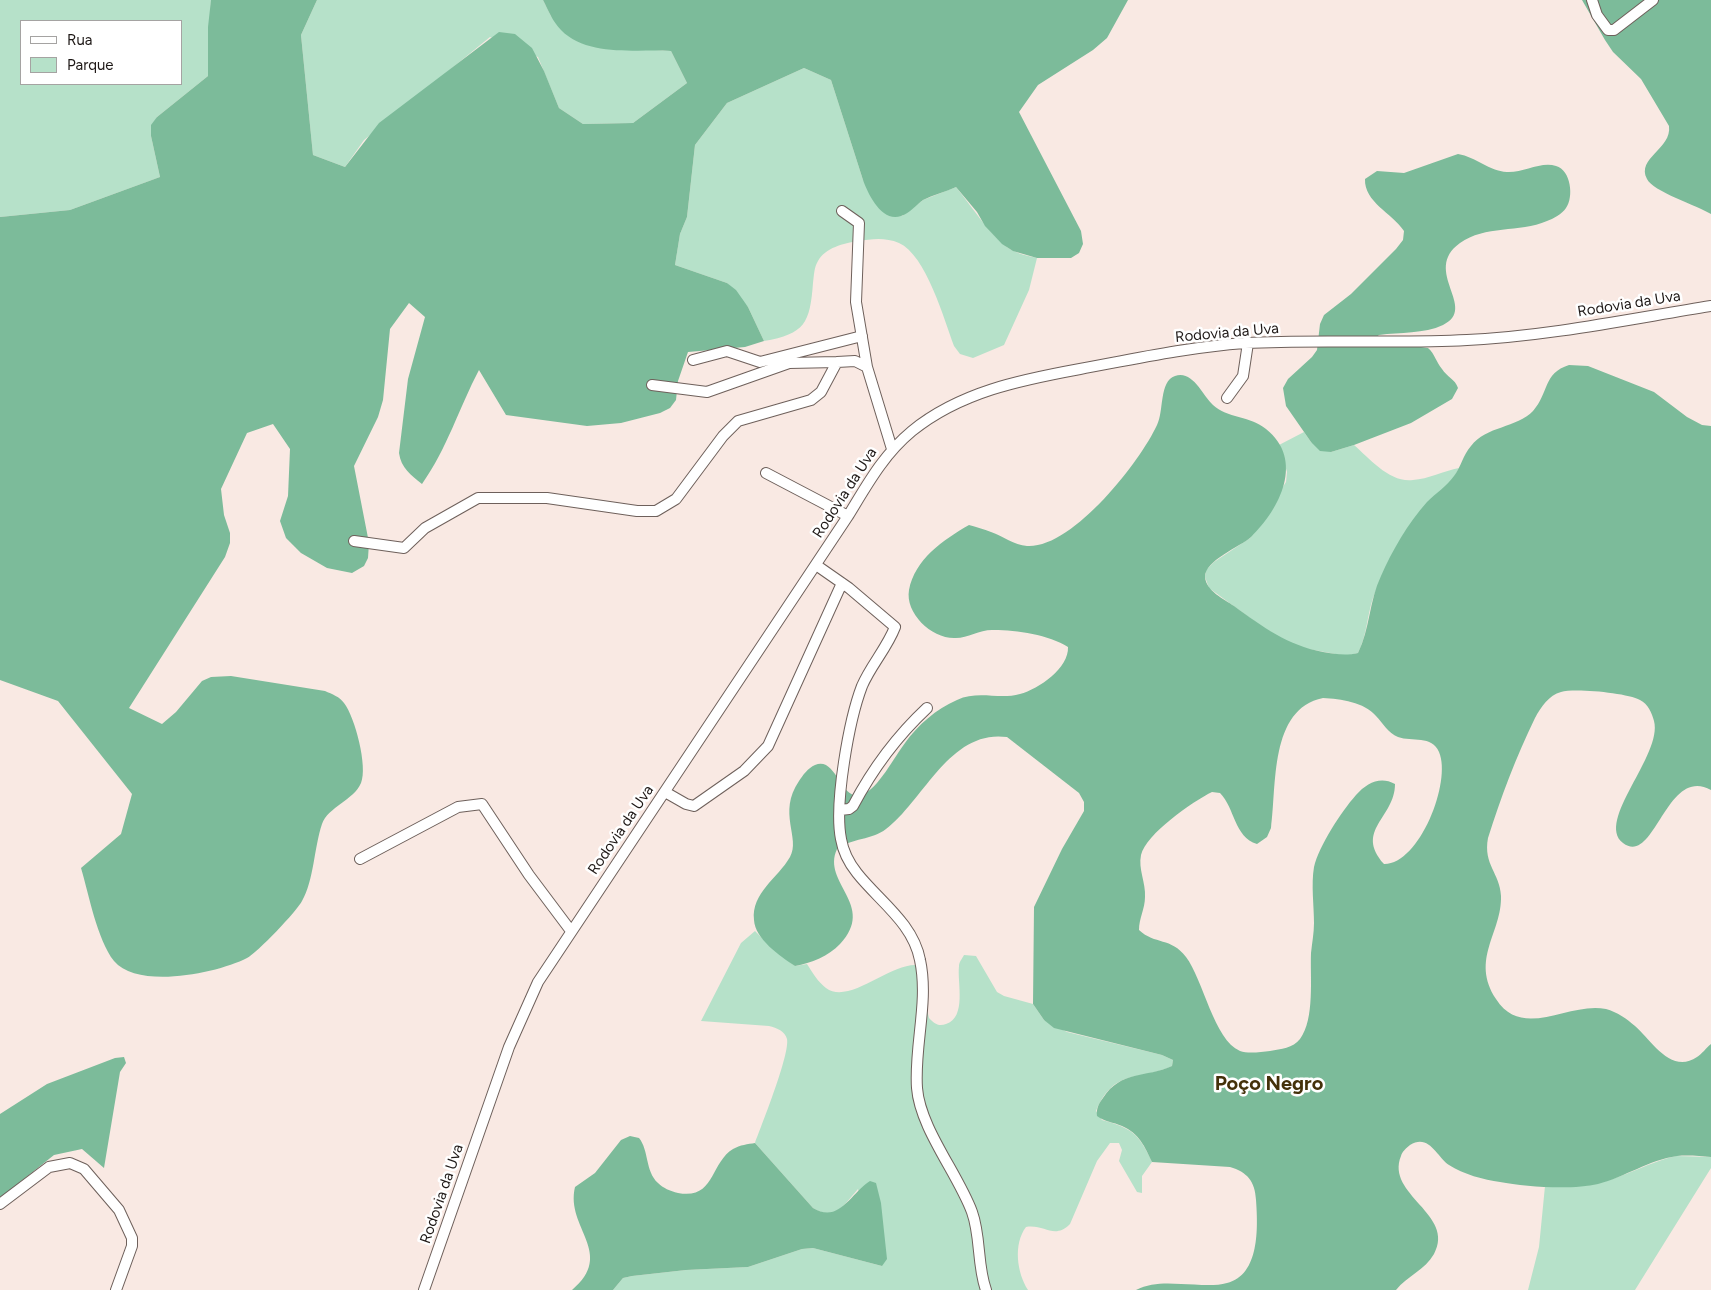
<!DOCTYPE html>
<meta charset="utf-8">
<style>
body{margin:0}
#map{position:relative;width:1711px;height:1290px;overflow:hidden;background:#f9e9e3;font-family:Figtree,sans-serif}
canvas{display:block}
.legend{position:absolute;left:20px;top:20px;width:162px;height:65px;box-sizing:border-box;background:#fff;border:1px solid #a5a3a2;margin:0;padding:6px 9px;list-style:none;font-size:15px;color:#1e1816}
.legend li{display:flex;align-items:center;gap:10px;height:25px}
.legend b{width:25px;border:1px solid #a5a3a2}
</style>
<div id="map">
<canvas width="1711" height="1290"></canvas>
<ul class="legend">
<li><b style="height:6px;background:#fff"></b>Rua</li>
<li><b style="height:14px;background:#b6e1c9"></b>Parque</li>
</ul>
</div>
<script>
const ctx = document.querySelector('canvas').getContext('2d');
ctx.lineJoin = 'round';
function paint(path, color) {
  ctx.fillStyle = color;
  ctx.fill(path, 'evenodd');
}
function stroke(path, color, width, dash) {
  ctx.strokeStyle = color;
  ctx.lineWidth = width;
  ctx.lineCap = dash ? 'butt' : 'round';
  ctx.setLineDash(dash || []);
  ctx.stroke(path);
}
function label(font, color, halo, rows, align = 'center') {
  ctx.font = font + ' Figtree,sans-serif';
  ctx.lineWidth = 5;
  ctx.setLineDash([]);
  ctx.textBaseline = 'middle';
  ctx.strokeStyle = halo;
  ctx.fillStyle = color;
  for (const [text, x, y, turn = 0] of rows) {
    ctx.save();
    ctx.translate(x, y);
    ctx.rotate((+turn || 0) * Math.PI / 180);
    ctx.textAlign = isNaN(turn) ? turn : align;
    if (halo) ctx.strokeText(text, 0, 0);
    ctx.fillText(text, 0, 0);
    ctx.restore();
  }
}
paint(new Path2D(`
 M0 0H211L208 76 157 117 151 136 160 177 70 210 0 217ZM21 21H181V84H21Z
 M317 0H543L551 16 639 49 671 51 687 83 633 123 583 124 559 108 538 57 490 37 364 140 345 167 313 155 301 35Z
 M804 68 831 80 863 180 902 216 923 200 956 187C970 204 995 243 1014 251 1021 255 1030 256 1037 258L1029 290 1004 345 973 358 960 354 954 346C944 319 926 255 899 243 885 237 872 239 858 241 844 243 825 248 818 261 814 267 814 276 813 283 810 323 805 334 764 341L748 307 727 283 675 265 680 234 687 217 695 145 727 103Z
 M1304 432 1311 442 1331 452 1354 445C1370 459 1390 483 1413 480 1428 479 1444 471 1459 468 1449 490 1425 503 1412 523 1401 540 1380 579 1373 598 1367 616 1367 635 1358 653L1346 656 1303 648 1285 641 1261 626 1209 588 1205 577 1206 570 1214 562 1250 538 1286 482 1287 472 1279 445Z
 M755 931 772 948 795 966 807 964C812 972 818 982 826 988 849 1005 889 964 916 965L929 1018C934 1023 938 1027 946 1024 967 1017 957 983 959 966 959 962 962 959 964 955L976 956 997 992 1004 996 1033 1004 1044 1020 1067 1032 1162 1055 1173 1060 1172 1066C1138 1082 1115 1067 1096 1111L1102 1120C1132 1128 1139 1134 1152 1162L1142 1176V1193L1137 1192 1119 1161 1122 1150 1119 1143H1110L1097 1161 1070 1224C1054 1240 1045 1224 1026 1227 1013 1244 1017 1273 1028 1290H613L623 1278 632 1276 686 1270 748 1267 802 1249 813 1248 882 1266 858 1189C844 1205 835 1222 813 1208L755 1143C762 1124 790 1054 787 1039 785 1031 777 1028 769 1026L701 1021 741 943Z
 M1676 1156 1711 1157V1168L1635 1290H1528L1539 1247 1545 1186C1563 1185 1582 1188 1599 1183 1626 1176 1650 1162 1676 1156Z`), '#b6e1c9');
paint(new Path2D(`
 M211 0H317L301 35 313 155 345 167 379 123 499 32 515 34 532 48 544 71 559 108 583 124 633 123 687 83 671 51C636 49 587 57 561 30 553 22 548 10 543 0H1128L1107 38 1093 50 1038 85 1019 112 1081 231 1083 244 1079 253 1071 258H1037L1013 251 1002 244 985 226 977 212 956 187C945 192 933 195 923 200 916 205 910 213 901 216 882 223 868 194 863 180L831 80 804 68 727 103 695 145 687 217 680 234 675 265 727 283 736 290 748 307 764 341 745 347 688 352 678 381 676 400 670 408 660 413 621 423 587 426 506 415 479 370C459 408 447 449 422 484 411 475 401 468 399 453L408 379 425 317 409 303 390 329 383 400 378 417 354 466 369 543 368 558 364 566 352 573 327 568 301 553 286 538 280 521 288 496 290 449 273 424 247 433 221 489 224 515 230 533V543L225 557 129 708 162 724 176 712 202 681 211 677 231 676 325 691C332 694 340 697 344 703 355 717 368 767 361 783 354 800 328 807 322 824 314 848 314 880 302 901 297 911 257 953 247 958 218 973 138 990 114 961 97 939 89 895 81 868L121 834 132 794 58 701 0 680V217L70 210 160 177 151 136V125L157 117 208 76V27Z
 M1582 0H1711V214C1698 206 1652 191 1647 179 1636 158 1672 149 1669 126L1641 79 1613 52 1605 40Z
 M1458 154C1476 157 1489 171 1507 172 1523 173 1541 161 1556 166 1571 170 1574 197 1566 208 1562 214 1553 219 1547 221 1519 233 1485 225 1460 243 1421 271 1479 308 1443 325 1424 334 1400 332 1379 335L1373 340 1428 348C1435 354 1436 362 1442 369 1447 377 1455 379 1458 388L1452 399 1411 423 1354 445 1331 452 1320 451 1311 442 1286 406 1283 388 1288 379 1312 357 1317 350 1320 324 1324 315 1351 294 1396 249 1403 240 1404 231C1392 213 1364 202 1365 179L1377 171 1404 173Z
 M1569 365 1588 366 1654 392 1687 417 1702 425 1711 426V790C1666 765 1655 867 1623 843 1595 821 1663 755 1654 721 1652 713 1648 704 1640 700 1627 693 1575 688 1561 692 1549 695 1541 707 1535 718 1516 757 1501 797 1488 838 1483 865 1500 873 1501 896 1502 933 1470 959 1496 999 1523 1041 1569 1001 1606 1009 1617 1012 1627 1019 1635 1026 1651 1040 1671 1075 1697 1057 1702 1054 1706 1048 1711 1044V1157C1700 1156 1688 1155 1677 1156 1649 1160 1625 1177 1598 1184 1573 1190 1525 1187 1500 1182 1484 1180 1463 1174 1449 1165 1437 1157 1429 1133 1410 1145 1406 1148 1402 1152 1401 1156 1385 1195 1456 1214 1434 1254 1425 1270 1407 1276 1396 1290H1136C1150 1283 1165 1283 1181 1284 1195 1284 1213 1287 1227 1283 1260 1275 1258 1227 1256 1200 1255 1181 1247 1172 1230 1167L1152 1162C1145 1147 1139 1133 1122 1126 1113 1122 1105 1122 1097 1116 1096 1109 1099 1103 1103 1098 1121 1070 1146 1078 1172 1066L1173 1060 1162 1055 1054 1028 1044 1020 1033 1004 1034 907 1062 849 1084 811V802L1079 793 1007 737C950 729 924 800 886 829 872 840 852 838 837 849 821 883 877 905 840 944 829 956 811 963 795 966 780 956 755 939 754 920 751 893 778 878 790 857 801 838 777 813 799 781 803 775 808 768 815 765 837 756 840 802 862 795 878 789 895 756 905 743 918 725 936 709 957 700 978 690 999 700 1020 694 1039 689 1069 668 1068 647 1049 635 1017 630 994 630 980 629 967 639 954 638 931 638 905 613 909 590 915 559 943 540 969 525 976 527 984 529 991 532 1003 536 1014 545 1027 546 1072 549 1140 462 1157 425 1164 412 1159 381 1175 376 1193 370 1202 395 1213 405 1227 418 1250 416 1266 429 1305 460 1280 509 1251 537 1240 547 1205 560 1205 577 1206 591 1224 599 1234 606 1263 627 1287 645 1323 652 1336 654 1345 656 1358 653 1370 629 1369 601 1381 576 1392 551 1408 523 1427 502 1436 493 1447 486 1454 476 1461 467 1463 455 1471 446 1486 426 1517 428 1533 411 1549 393 1543 373 1569 365ZM1323 698C1341 699 1364 702 1376 716 1383 723 1388 733 1398 737 1412 742 1432 735 1439 752 1452 782 1419 865 1384 864 1354 830 1395 818 1395 784 1380 776 1367 783 1356 795 1341 812 1319 846 1314 867 1311 885 1314 905 1314 923 1314 933 1312 943 1311 953 1310 977 1315 1019 1300 1039 1293 1048 1281 1049 1270 1051 1261 1052 1248 1054 1240 1051 1214 1040 1203 979 1186 957 1171 937 1155 945 1139 930 1139 918 1145 909 1145 897 1146 883 1138 869 1141 855 1146 834 1192 802 1212 792L1220 793C1235 808 1234 837 1257 844L1267 837 1271 828C1277 786 1269 709 1323 698Z
 M124 1057 126 1063 120 1072 104 1168 82 1149 54 1155 0 1198V1114L47 1084 115 1058Z
 M630 1136 639 1138C649 1150 645 1171 658 1183 663 1188 670 1191 678 1193 715 1200 710 1163 733 1149 740 1145 748 1144 755 1143L813 1208C839 1224 850 1194 870 1181L876 1183 881 1203 887 1259 882 1266 813 1248 802 1249 748 1267 686 1270 632 1276 623 1278 613 1290H572C616 1253 565 1228 575 1187L595 1173 621 1140Z`), '#7cbb9a');
const minor = new Path2D(`
 M1592 0 1597 15 1608 30H1614L1653 0
 M842 211 859 223 856 302 867 367 892 449
 M693 360 727 351 760 362 862 336
 M652 385 707 392 789 363 837 362
 M1227 398 1243 376 1248 343
 M766 473 848 516
 M354 541 404 548 425 528 478 498H547L637 511H656L676 499 723 436 738 421 811 400 821 392 837 362 855 361 867 367
 M816 565 849 588 895 627C887 648 871 665 862 686 849 720 834 804 841 839 843 851 849 863 857 873 879 901 913 923 920 960 929 1002 914 1046 917 1088 920 1128 958 1174 972 1212 981 1237 977 1265 986 1290
 M665 792 686 804 694 806 744 771 768 746 842 583
 M840 810 849 809 853 806C873 768 896 737 927 708
 M360 859 458 807 482 804 529 875 571 931
 M0 1204 49 1167 70 1163 84 1169 119 1210 132 1238V1246L116 1290
 M424 1290 509 1047 538 982 848 516C867 485 883 455 912 431 960 392 1020 380 1080 369 1134 359 1189 347 1245 343 1319 339 1393 344 1467 340 1549 336 1630 319 1711 306`);
stroke(minor, '#6e605b', 12);
stroke(minor, '#fff', 10);
label('15px', '#1e1816', '#fff', [
 ["Rodovia da Uva",1629,304,-9],
 ["Rodovia da Uva",1227,333,-5],
 ["Rodovia da Uva",845,493,-57],
 ["Rodovia da Uva",621,830,-56],
 ["Rodovia da Uva",442,1194,-71]
]);
label('bold 20px', '#44310a', '#fff', [
 ["Poço Negro",1269,1084]
]);
</script>
